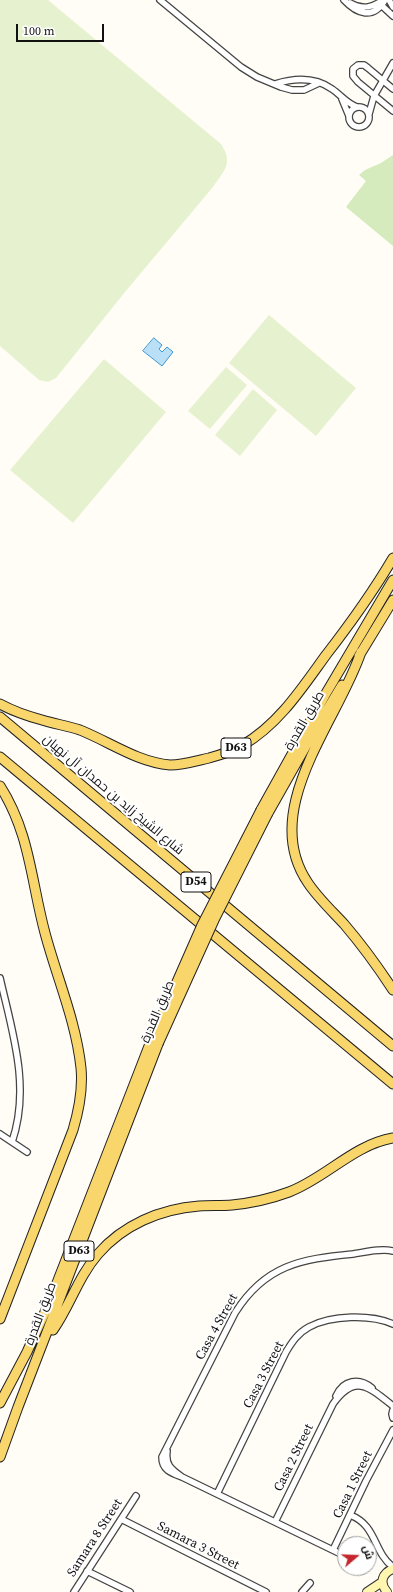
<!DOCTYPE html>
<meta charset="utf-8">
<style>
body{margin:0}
#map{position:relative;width:393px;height:1592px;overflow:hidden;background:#fffdf5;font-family:"Source Serif 4",Cairo,serif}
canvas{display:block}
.north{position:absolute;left:337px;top:1536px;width:40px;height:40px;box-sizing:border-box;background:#fff;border:1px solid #a0a0a0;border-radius:50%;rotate:71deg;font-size:11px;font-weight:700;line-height:16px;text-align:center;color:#111}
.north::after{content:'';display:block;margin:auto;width:14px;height:18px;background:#c4262e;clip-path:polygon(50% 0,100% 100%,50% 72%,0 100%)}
.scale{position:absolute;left:16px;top:24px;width:88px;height:18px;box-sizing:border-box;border:2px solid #111;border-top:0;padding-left:5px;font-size:12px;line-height:14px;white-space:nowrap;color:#111;-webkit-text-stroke:3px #fff;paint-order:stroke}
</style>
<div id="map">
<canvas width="393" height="1592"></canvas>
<div class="north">ش</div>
<div class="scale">100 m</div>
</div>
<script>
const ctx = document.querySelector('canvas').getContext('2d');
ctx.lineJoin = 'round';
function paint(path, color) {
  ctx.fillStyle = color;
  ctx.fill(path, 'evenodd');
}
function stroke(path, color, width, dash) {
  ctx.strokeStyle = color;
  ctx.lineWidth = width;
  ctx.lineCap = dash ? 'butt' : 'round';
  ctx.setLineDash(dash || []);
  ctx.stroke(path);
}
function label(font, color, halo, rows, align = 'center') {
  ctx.font = font + ' "Source Serif 4",Cairo,serif';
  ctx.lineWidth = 4;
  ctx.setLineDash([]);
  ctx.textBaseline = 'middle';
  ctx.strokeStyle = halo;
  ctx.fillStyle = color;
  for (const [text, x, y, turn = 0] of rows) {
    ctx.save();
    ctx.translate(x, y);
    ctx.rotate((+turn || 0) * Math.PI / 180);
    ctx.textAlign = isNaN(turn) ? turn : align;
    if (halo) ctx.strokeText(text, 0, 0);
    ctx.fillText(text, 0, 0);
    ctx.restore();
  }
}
paint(new Path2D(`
 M393 155V246L346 207 366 181 359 175 365 170 381 163Z`), '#d5ebbd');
paint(new Path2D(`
 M0 0H48L221 144C234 163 224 171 213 187L125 292 56 378 48 382 39 380 0 346Z
 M269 315 356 388 316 436 229 363Z
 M104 359 166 412 73 523 10 470Z
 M226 367 247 385 210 429 188 411Z
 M253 389 277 410 240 456 215 435Z`), '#e6f2cf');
const water = new Path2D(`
 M154 338 162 345 159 349 162 352 167 347 173 352 162 366 143 351Z`);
paint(water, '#b9e0f7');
stroke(water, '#3f96cf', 1);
const street = new Path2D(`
 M160 0 241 67 257 77 281 87 292 90H304L319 83
 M344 0C357 14 373 20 385 0
 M389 0 393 7
 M350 3C362 10 372 8 383 0
 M379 3 393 16
 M275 84C294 78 314 76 332 89 341 95 346 103 357 107
 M393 89 368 68 364 65H358L353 69V76L358 82 393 111
 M342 99 349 116
 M349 117a10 10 0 1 1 20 0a10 10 0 1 1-20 0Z
 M369 114 374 96 393 63
 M0 978C12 1031 31 1087 12 1142
 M0 1134 27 1152
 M336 1396C343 1380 359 1377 372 1388
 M393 1410 392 1414 393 1418
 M167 1451C165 1465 171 1469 182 1477L345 1556
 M182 1477C171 1473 162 1470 162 1457L235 1313C265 1265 301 1259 353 1254 366 1252 381 1248 393 1251
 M217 1494 286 1352C292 1342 298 1333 309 1327 331 1315 371 1314 393 1324
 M350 1515C377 1525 373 1552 393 1567
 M121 1519 266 1592
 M275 1522 333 1404C355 1373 369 1387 393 1406
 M333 1550 366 1481 393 1430
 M87 1571 130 1592
 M74 1592 136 1496
 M302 1592 310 1583`);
const secondary = new Path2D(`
 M367 1592 382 1582
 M387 1592C379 1583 382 1573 393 1569`);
const primary = new Path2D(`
 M361 652C338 721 258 810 308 883 318 898 332 911 344 924 362 945 378 967 393 990
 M359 656 393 600
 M0 704C13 711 27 716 42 720 55 724 68 726 80 730 110 742 137 762 170 765 183 765 196 761 209 758 220 755 233 751 243 745 279 724 302 688 326 655 350 624 373 592 393 558
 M0 717 393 1046
 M0 757 393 1084
 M0 786C30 833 31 881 45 933 57 978 76 1021 81 1068 83 1089 79 1110 73 1130L0 1319
 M261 810 325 695 393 580
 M268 813 315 730 342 685
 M53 1330C70 1306 78 1277 98 1254 123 1225 160 1209 199 1206 210 1205 221 1206 232 1205 252 1203 270 1199 289 1192 326 1178 353 1145 393 1138
 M0 1403 27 1352 50 1301 151 1041
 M0 1457 18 1407 158 1044`);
stroke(street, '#444', 8);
stroke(secondary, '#333', 10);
stroke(primary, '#222', 11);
stroke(street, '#fff', 5.5);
stroke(secondary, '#fff6b0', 8);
stroke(primary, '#f9d66b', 9);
const primaryBridge = new Path2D(`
 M151 1041 202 925 261 810
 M158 1044 215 918 268 813`);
stroke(primaryBridge, '#222', 11, []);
stroke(primaryBridge, '#f9d66b', 9);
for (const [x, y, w] of [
 [236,748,30],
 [196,882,30],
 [79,1251,30]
]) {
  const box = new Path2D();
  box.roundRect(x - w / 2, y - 10, w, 20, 3);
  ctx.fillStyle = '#fff';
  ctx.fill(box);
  stroke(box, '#111', 1);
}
label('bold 12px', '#111', null, [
 ["D63",236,748],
 ["D54",196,882],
 ["D63",79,1251]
]);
label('13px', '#111', '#fff', [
 ["طريق القدرة",305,721,-60],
 ["شارع الشيخ زايد بن حمدان آل نهيان",113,795,40],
 ["طريق القدرة",158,1012,-67],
 ["طريق القدرة",41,1314,-69],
 ["Casa 4 Street",217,1327,-61],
 ["Casa 3 Street",264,1375,-63],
 ["Casa 2 Street",294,1458,-64],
 ["Casa 1 Street",353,1485,-64],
 ["Samara 8 Street",95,1538,-57],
 ["Samara 3 Street",198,1546,27]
]);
</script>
